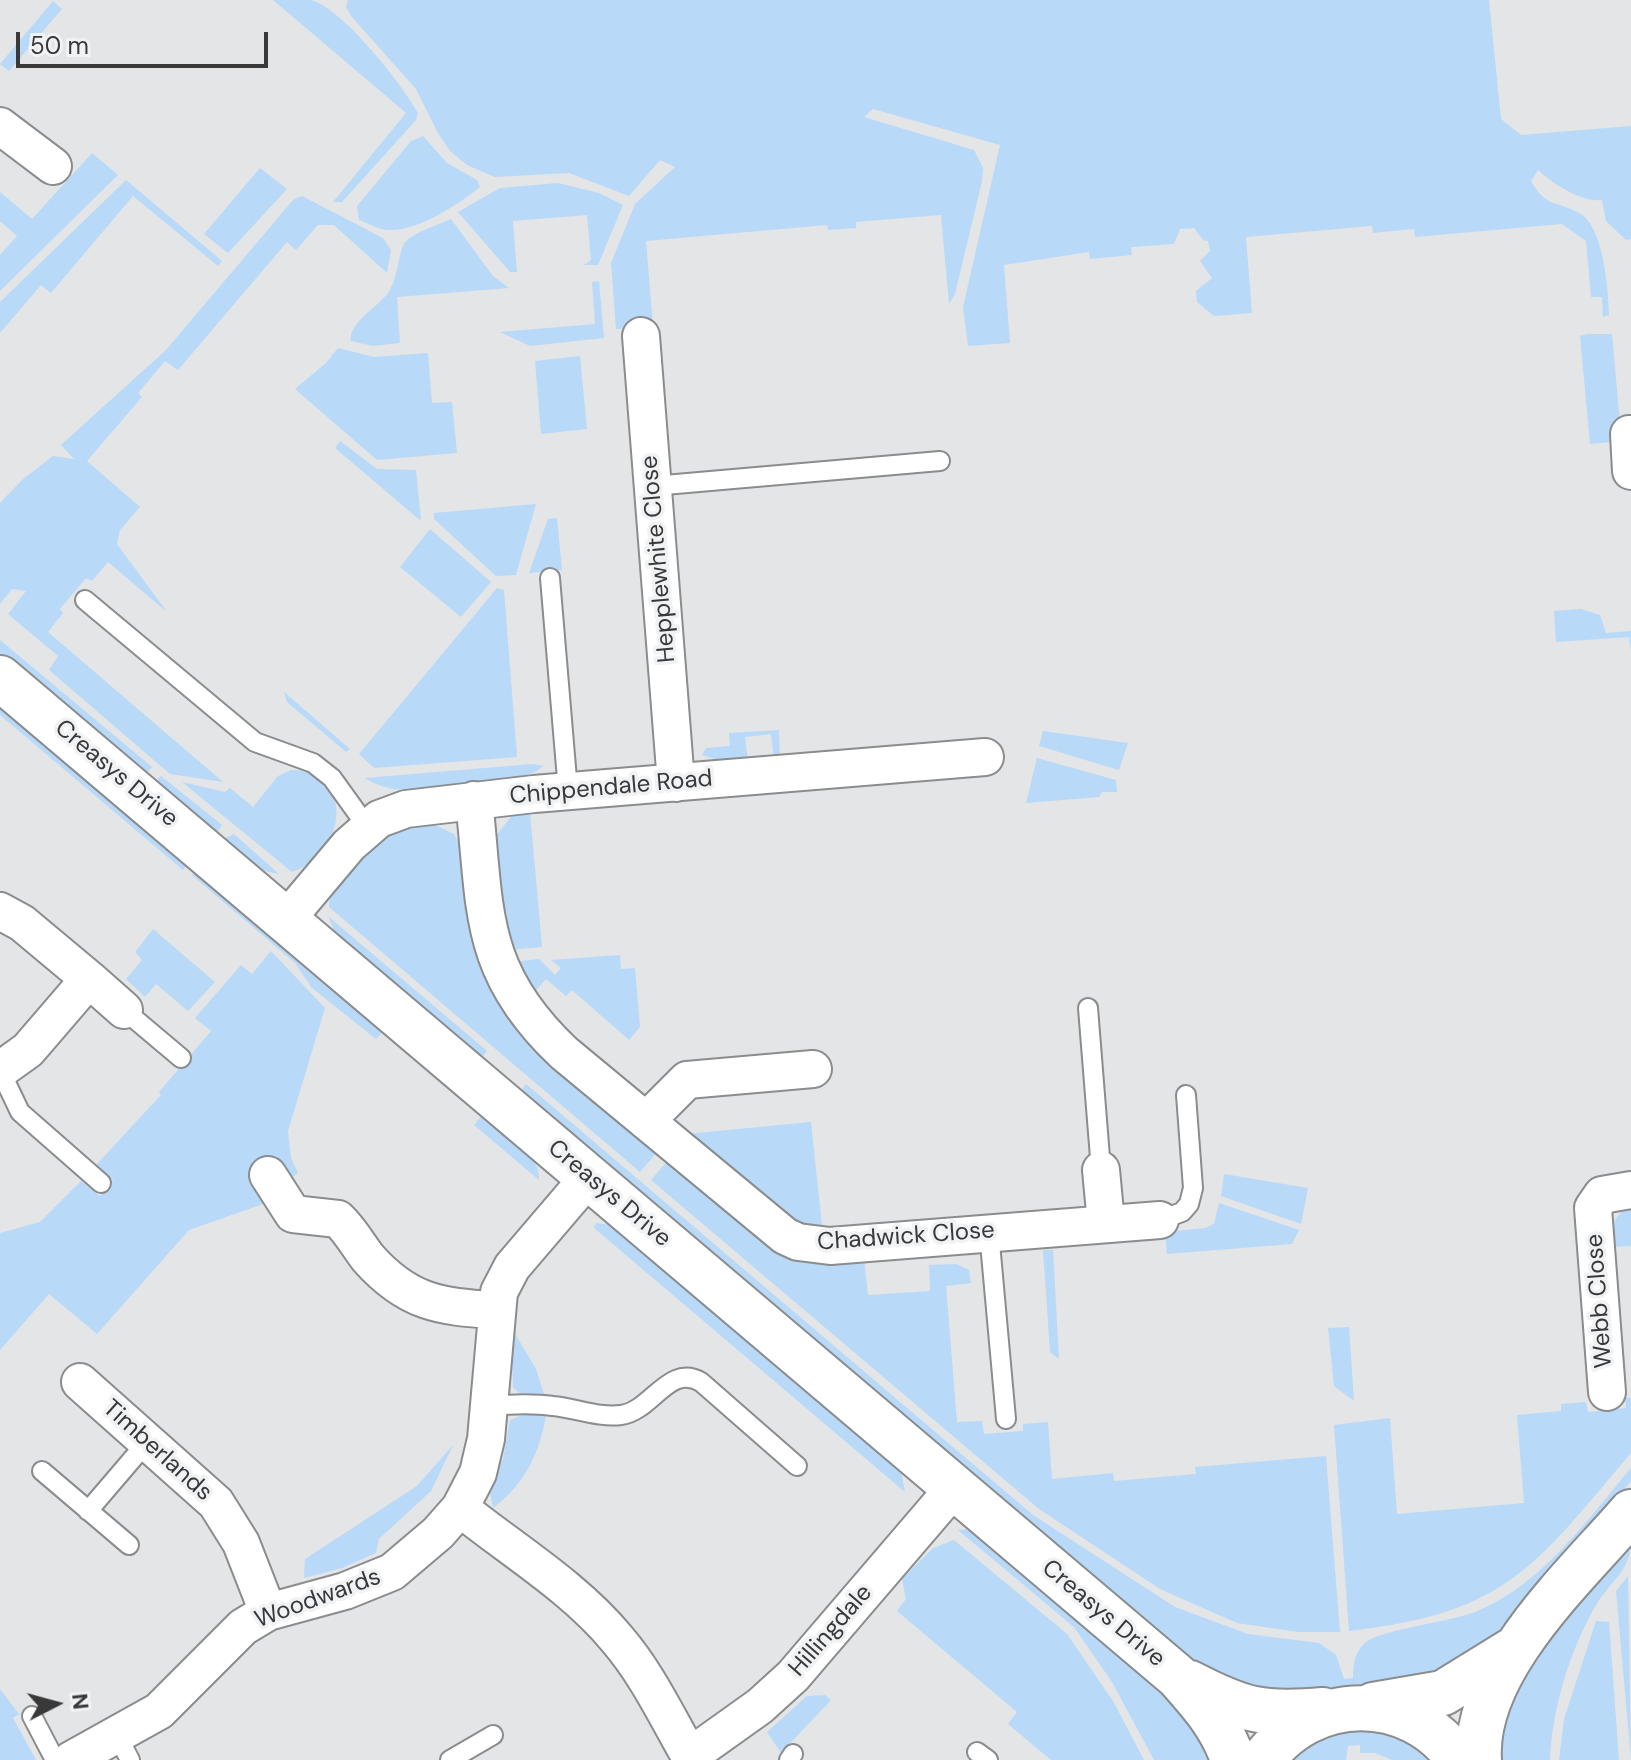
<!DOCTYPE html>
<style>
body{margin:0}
#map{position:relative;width:1631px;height:1760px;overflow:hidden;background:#e3e5e7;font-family:"DM Sans",sans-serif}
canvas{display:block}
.north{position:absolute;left:16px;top:1664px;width:80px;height:80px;-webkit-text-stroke:6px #f0f2f4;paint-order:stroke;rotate:84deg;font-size:22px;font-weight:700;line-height:32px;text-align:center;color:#39393a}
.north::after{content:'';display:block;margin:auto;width:28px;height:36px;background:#39393a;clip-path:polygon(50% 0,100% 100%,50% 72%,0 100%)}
.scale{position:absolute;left:16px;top:32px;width:252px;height:36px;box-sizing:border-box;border:4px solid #39393a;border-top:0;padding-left:10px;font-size:24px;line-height:28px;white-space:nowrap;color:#39393a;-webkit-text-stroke:6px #f0f2f4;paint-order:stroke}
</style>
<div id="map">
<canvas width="1631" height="1760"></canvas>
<div class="north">N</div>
<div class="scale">50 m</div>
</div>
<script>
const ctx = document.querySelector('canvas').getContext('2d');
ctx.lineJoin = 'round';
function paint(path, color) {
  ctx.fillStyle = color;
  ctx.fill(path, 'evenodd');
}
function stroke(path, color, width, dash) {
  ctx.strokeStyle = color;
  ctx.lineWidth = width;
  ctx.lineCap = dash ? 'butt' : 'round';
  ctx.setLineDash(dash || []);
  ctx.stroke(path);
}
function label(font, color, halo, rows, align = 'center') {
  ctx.font = font + ' "DM Sans",sans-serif';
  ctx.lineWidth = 7;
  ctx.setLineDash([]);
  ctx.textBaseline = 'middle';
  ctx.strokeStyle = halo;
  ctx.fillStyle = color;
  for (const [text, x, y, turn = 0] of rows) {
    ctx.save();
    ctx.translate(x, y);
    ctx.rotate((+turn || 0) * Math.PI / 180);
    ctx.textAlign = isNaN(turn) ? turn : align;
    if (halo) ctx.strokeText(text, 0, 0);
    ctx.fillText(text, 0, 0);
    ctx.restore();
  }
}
paint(new Path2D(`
 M273 0C285 0 300 0 311 0 342 8 402 84 418 113L416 120 342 202H333L406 113Z
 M348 0H1489L1501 119 1521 135 1631 126V239L1626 240 1606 221 1602 200C1582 203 1552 183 1538 170L1531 181C1547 209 1557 200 1581 214 1604 229 1608 291 1609 315L1603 317 1602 297H1591L1586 241 1562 224 1415 237 1414 229 1373 233 1372 226 1246 237 1252 313 1214 316 1197 302 1196 291 1212 278 1200 261 1210 251 1208 241 1203 240 1194 228 1180 229 1174 244 1131 247 1132 255 1090 259 1089 252 1004 265 1010 343 968 346 963 307 1000 145 873 109 864 117 974 150 983 168 982 181 955 294 949 304 941 215 856 222V228L828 230 827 225 646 241 653 326 616 329 611 263 635 204 675 167 660 160 629 196 569 173 495 177 467 165 450 151 438 133 416 89 351 16 346 7Z
 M53 1 62 9 9 71 0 64Z
 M423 136 447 163 477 180 480 187C457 205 419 231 389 230 379 230 368 223 359 220L357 206 411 141Z
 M92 153 118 175 0 291V255L17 236 0 221V192L32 219Z
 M260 168 287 189 228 253 204 234Z
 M126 180 222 261 218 266 133 196 51 293 41 285 0 333V302Z
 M558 183 599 193 623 205 598 265H584L591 260 587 215 513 221 517 272H510L458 212 500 188Z
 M302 196 383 238 391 250 387 273 334 225H318L296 250 287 242 178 370 165 361 138 393 142 397 87 461 140 507 120 530 117 544 167 612 108 562 92 581 86 578 60 609 63 613 48 632 223 782 170 774 49 670 58 656 8 614 26 591 12 589 0 604V503L22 480 53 456 74 459 61 445 166 350 293 200Z
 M451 219 493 276 509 288 397 297 400 343 373 346 351 341C348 323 378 307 388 293 399 277 398 249 406 241 417 231 438 225 451 219Z
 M599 281 604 338 530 346 500 332 595 324 592 282Z
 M1588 334H1612L1620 423 1613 442 1590 444 1580 336Z
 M338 348 374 357 428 353 432 403 452 402 457 453 377 460 295 389 326 363Z
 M580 356 587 429 541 434 535 361Z
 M340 441 377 469 416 470 421 521 335 448Z
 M536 504 516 575 496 576 434 519V513Z
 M557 518 562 570 529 573 548 519Z
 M430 529 491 582 461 617 400 567Z
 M497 588 504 590 517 757 374 768 359 754Z
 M1581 609 1600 615 1606 633 1631 631V650L1629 637 1556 642 1554 611Z
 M0 640 152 767 144 776 0 653Z
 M284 692 350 749 346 752 287 702Z
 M0 702 189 862 183 870 0 715Z
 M779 730 780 759 774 760 771 734 745 737 748 762 726 763 702 755 706 748 730 746 729 733Z
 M1043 731 1128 743 1119 770 1039 746Z
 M1037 758 1116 780 1117 792H1102L1099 797 1026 803Z
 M533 764 543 766C525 786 423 792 394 789 383 787 374 784 365 778Z
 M291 770C353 770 350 852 292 872L182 782 225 792 230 788 253 807 278 776Z
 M161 776 222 825 216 834 155 782Z
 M530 812 542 947 509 950 502 925 495 837 511 817Z
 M427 821 454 834 461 847 467 915 485 969 659 1150 640 1172 329 907C328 876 365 846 390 831 400 825 415 824 427 821Z
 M234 834 279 874 260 870 227 843 225 838Z
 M197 868 385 1029 376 1039 312 988 295 963 192 875Z
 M329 917 487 1051 481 1059 335 934Z
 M153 929 215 982 188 1011 156 984 145 997 126 979 142 960 135 952Z
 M271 951 325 1008 288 1131 291 1158 298 1173 290 1179 277 1157 249 1172 266 1203 189 1230 97 1334 49 1294 0 1350V1233L40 1222 81 1181 100 1196 113 1180 96 1165 161 1095 159 1092 211 1031 195 1018 241 965 252 974Z
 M620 955 621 969 635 968 640 1027 629 1040 572 990 566 996 546 979 531 996 512 962 539 959 555 975 561 968 551 960Z
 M526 1084 1033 1515 1175 1607 1248 1634 1319 1643 1336 1655 1344 1679 1353 1678C1353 1665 1354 1654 1364 1644 1377 1630 1450 1622 1475 1612 1542 1585 1586 1521 1631 1468V1481L1500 1637 1443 1680 1280 1697 1201 1671 520 1092Z
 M484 1113C504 1131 540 1151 539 1180L474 1125Z
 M811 1122 822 1226 802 1224 686 1134Z
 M670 1158 864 1258 868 1295 930 1291 929 1265 956 1264 969 1270 971 1283 946 1286 957 1422 982 1421 984 1434 1023 1431V1424L1048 1422 1052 1479 1113 1473 1114 1481 1196 1474 1195 1467 1326 1456 1340 1632H1298L1237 1623 1160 1589 1039 1509 651 1180Z
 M1224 1174 1308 1188 1301 1224 1221 1196Z
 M1219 1203 1299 1230 1292 1244 1167 1254 1165 1232 1205 1228 1214 1224Z
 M1631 1208V1246L1612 1247C1612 1230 1611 1214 1631 1208Z
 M596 1223 611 1225 901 1470 905 1492 594 1228Z
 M1043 1250H1053L1059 1359 1050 1352Z
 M511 1327 536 1369 544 1394 519 1393 513 1387Z
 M1349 1327 1354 1401 1334 1386 1328 1328Z
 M1625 1398H1631V1453C1534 1567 1507 1613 1349 1631L1334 1425 1390 1418 1397 1514 1524 1503 1517 1415 1561 1411V1404L1586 1402 1588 1412 1626 1408Z
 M525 1414 546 1415C540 1453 524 1485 493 1508L489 1487 503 1459 510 1420Z
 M453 1445 431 1491 379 1539 376 1553 342 1568 304 1578 305 1559 417 1486Z
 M971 1529 1185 1704 1216 1760H1154L1112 1682 1074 1627 958 1530Z
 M954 1540 1067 1634 1113 1701 1144 1760H1051L1008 1724 1017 1712 897 1611 906 1599 902 1579 933 1548Z
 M1631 1541C1631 1571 1611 1580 1596 1605 1570 1650 1552 1708 1550 1760H1495L1496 1720 1528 1663Z
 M1628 1576 1631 1760 1616 1591Z
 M1596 1621 1609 1622 1619 1760H1559L1564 1719Z
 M0 1689 19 1714 13 1718 36 1760H0Z
 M825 1695 831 1700 781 1753 767 1732 807 1696Z
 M1358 1729C1389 1731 1407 1742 1432 1760H1392L1375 1753H1360V1745L1348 1746 1346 1760H1289C1311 1742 1329 1733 1358 1729Z`), '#b9d9f8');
const lane = new Path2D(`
 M653 486 940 461
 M550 578 568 791
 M85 600 255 742 313 763 332 778 368 828
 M1088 1008 1101 1170
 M124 1010 181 1058
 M0 1070 20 1112 101 1183
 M1160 1220 1182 1212 1189 1204 1193 1188 1186 1095
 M989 1232 1006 1419
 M490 1406C511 1404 532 1403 553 1406 575 1408 599 1418 621 1415 652 1411 669 1363 701 1382L797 1466
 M42 1471 129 1545
 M88 1511 147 1442
 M32 1716 55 1760
 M118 1737 130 1760
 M977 1752 988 1760
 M450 1760 493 1735
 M789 1760 793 1754`);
const street = new Path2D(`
 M0 126 53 166
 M641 336 676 783
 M1629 434 1631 471
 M474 800C486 910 477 971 564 1053L785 1236 798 1242 830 1246 1160 1220
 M0 911 22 923 89 979 28 1050 0 1070
 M285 921 349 845 379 819 406 809 534 794 985 757
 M89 979 124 1010
 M646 1121 687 1080 813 1069
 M1101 1170 1106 1223
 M268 1175 293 1214 338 1219C350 1230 358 1245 368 1258 407 1302 439 1307 495 1310
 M80 1382 216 1503 241 1543 268 1612
 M1607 1392 1593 1208 1602 1195 1631 1190
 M460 1508C512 1550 574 1587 617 1639 648 1675 668 1719 692 1760
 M690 1756 760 1706 793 1676 954 1488
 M71 1760 159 1711 243 1627 268 1612 345 1591 392 1572 438 1533 460 1508 478 1473 486 1439 499 1292 512 1267 588 1178`);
const secondary = new Path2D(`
 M0 678 1178 1677C1201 1703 1222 1726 1233 1760
 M1190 1683C1244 1711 1262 1715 1323 1710
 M1373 1705 1443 1693 1511 1651
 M1263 1760C1312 1692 1409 1690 1459 1760
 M1479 1760C1473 1669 1575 1577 1631 1512`);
stroke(lane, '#8a8c8d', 22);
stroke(street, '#8a8c8d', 40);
stroke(secondary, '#8a8c8d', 48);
stroke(lane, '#fff', 18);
stroke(street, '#fff', 36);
stroke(secondary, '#fff', 44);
label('24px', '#39393a', '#f0f2f4', [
 ["Hepplewhite Close",659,559,-95],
 ["Creasys Drive",116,774,40],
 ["Chippendale Road",611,788,-5],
 ["Creasys Drive",609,1194,40],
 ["Chadwick Close",906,1237,-4],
 ["Webb Close",1600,1301,-94],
 ["Timberlands",157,1451,42],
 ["Woodwards",318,1599,-20],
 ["Creasys Drive",1103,1614,40],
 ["Hillingdale",831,1631,-49]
]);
</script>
